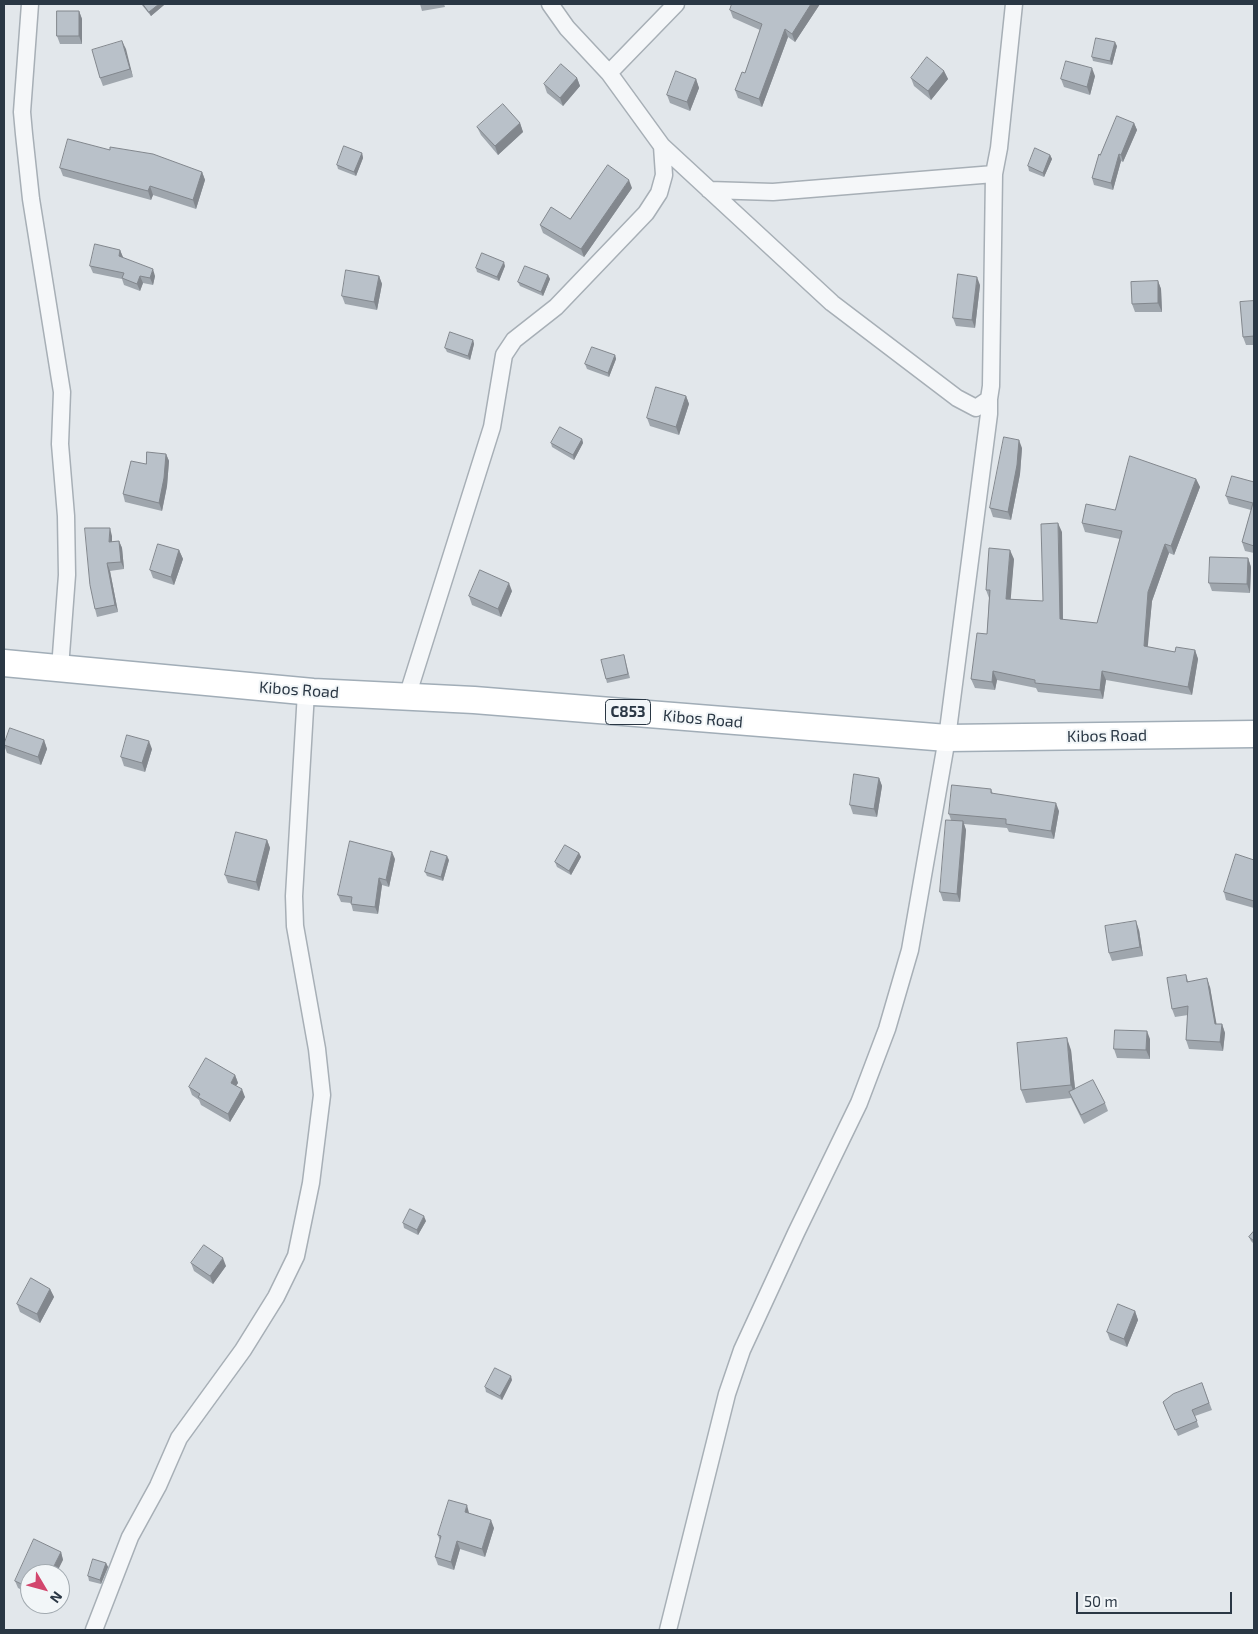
<!DOCTYPE html>
<style>
body{margin:0}
#map{position:relative;width:1258px;height:1634px;overflow:hidden;background:#e2e7eb;font-family:"Exo 2",sans-serif}
canvas{display:block}
.frame{position:absolute;inset:0;border:5px solid #2a3744;pointer-events:none}
.north{position:absolute;left:20px;top:1564px;width:50px;height:50px;box-sizing:border-box;background:#f2f6f8;border:1px solid #a2aab0;border-radius:50%;rotate:127deg;font-size:14px;font-weight:700;line-height:20px;text-align:center;color:#2a3744}
.north::after{content:'';display:block;margin:auto;width:18px;height:22px;background:#d2466d;clip-path:polygon(50% 0,100% 100%,50% 72%,0 100%)}
.scale{position:absolute;left:1076px;top:1592px;width:156px;height:22px;box-sizing:border-box;border:2px solid #2a3744;border-top:0;padding-left:6px;font-size:15px;line-height:18px;white-space:nowrap;color:#2a3744;-webkit-text-stroke:4px #f2f6f8;paint-order:stroke}
</style>
<div id="map">
<canvas width="1258" height="1634"></canvas>
<div class="frame"></div>
<div class="north">N</div>
<div class="scale">50 m</div>
</div>
<script>
const ctx = document.querySelector('canvas').getContext('2d');
ctx.lineJoin = 'round';
function stroke(path, color, width, dash) {
  ctx.strokeStyle = color;
  ctx.lineWidth = width;
  ctx.lineCap = dash ? 'butt' : 'round';
  ctx.setLineDash(dash || []);
  ctx.stroke(path);
}
function paint(path, color) {
  ctx.fillStyle = color;
  ctx.fill(path, 'evenodd');
}
function label(font, color, halo, rows, align = 'center') {
  ctx.font = font + ' "Exo 2",sans-serif';
  ctx.lineWidth = 4;
  ctx.setLineDash([]);
  ctx.textBaseline = 'middle';
  ctx.strokeStyle = halo;
  ctx.fillStyle = color;
  for (const [text, x, y, turn = 0] of rows) {
    ctx.save();
    ctx.translate(x, y);
    ctx.rotate((+turn || 0) * Math.PI / 180);
    ctx.textAlign = isNaN(turn) ? turn : align;
    if (halo) ctx.strokeText(text, 0, 0);
    ctx.fillText(text, 0, 0);
    ctx.restore();
  }
}
const street = new Path2D(`
 M30 4 22 112 24 134 31 199 62 392 60 444 66 516 67 575 60 668
 M550 4 567 28 609 73 662 146 832 303 957 398 976 408 989 399 991 386 994 174 999 148 1014 4
 M609 73 676 4
 M709 190 773 192 994 174
 M407 697 492 427 504 355 514 340 556 307 646 213 659 193 664 175 662 146
 M94 1630 130 1537 158 1486 179 1438 243 1350 276 1297 296 1256 311 1183 322 1095 317 1049 295 926 294 896 306 692
 M668 1630 727 1394 742 1350 796 1233 859 1103 887 1029 910 950 947 738 989 414V399`);
const primary = new Path2D(`
 M4 663 313 692 474 700 947 738 1254 734`);
stroke(street, '#a7afb6', 19);
stroke(primary, '#a1adb7', 29);
stroke(street, '#f5f7f9', 16);
stroke(primary, '#fff', 26);
paint(new Path2D(`
 M141 4H163L164 5 151 16Z
 M420 4H444L445 7 422 11Z
 M820 4 795 42 788 37 762 107 738 98 735 90 745 73 760 30 733 18 730 10Z
 M79 11 82 19V44H60L57 36Z
 M122 41 133 77 103 86 100 78Z
 M1117 46 1112 65 1093 61 1092 57Z
 M944 71 948 79 931 100 914 86 911 78Z
 M1095 76 1090 95 1064 87 1061 79Z
 M577 78 580 86 563 106 547 93 544 84Z
 M696 79 699 88 690 111 670 103 667 95Z
 M520 123 523 132 498 155 481 135 477 127Z
 M1134 123 1137 130 1123 162 1121 161 1113 190 1094 185 1092 178 1100 155Z
 M110 150 202 172 205 180 196 209 153 195 151 200 63 176 60 168Z
 M362 153 363 158 356 176 338 169 337 165Z
 M1050 155 1052 159 1044 177 1029 171 1028 166Z
 M632 188 584 257 543 233 540 225 570 219Z
 M120 250 123 258 155 276 153 285 143 283 140 291 124 285 122 279 93 273 90 266Z
 M505 266 499 281 477 272 476 268Z
 M548 275 550 279 543 296 520 286 518 282Z
 M379 276 382 284 377 310 345 304 342 296Z
 M1158 281 1161 289 1162 312H1135L1132 304Z
 M980 285 975 328 956 326 953 318Z
 M1254 301V345H1246L1243 337Z
 M473 340 474 344 470 360 447 352 445 348Z
 M615 355 616 359 609 377 587 369 585 364Z
 M686 396 689 404 679 435 650 426 647 418Z
 M582 439 583 443 574 460 552 447 551 443Z
 M1022 448 1020 474 1011 520 993 517 990 508Z
 M166 454 169 461 167 486 162 511 125 502 123 494 146 464Z
 M1196 479 1200 487 1174 555 1169 553 1152 601 1147 647 1175 652 1195 650 1198 659 1192 695 1106 680 1103 699 1038 692 1036 688 997 680 995 690 975 688 971 679 987 634 989 598 986 590 1014 559 1010 599 1043 601 1062 532 1063 620 1097 623 1120 539 1085 532 1082 523 1115 510Z
 M1254 482V553L1245 551 1242 542 1251 510 1229 504 1226 496Z
 M112 536V542L119 541 122 548 124 569 110 571 118 612 97 617 95 609Z
 M179 550 183 559 174 585 153 578 150 570Z
 M1248 558 1251 567 1250 593 1212 591 1209 583Z
 M512 591 501 617 472 605 469 596Z
 M624 655 630 678 607 683 606 679Z
 M44 740 47 749 41 765 7 753 4 745Z
 M152 749 145 772 124 766 121 757Z
 M879 778 882 786 877 817 853 814 850 805Z
 M991 789 993 794 1059 811 1054 839 1009 832 1007 828 964 824 966 830 960 902 943 901 940 892 951 820 949 814Z
 M267 840 270 848 259 891 228 883 225 875Z
 M579 853 581 857 571 875 557 867 555 862Z
 M395 859 389 887 382 885 378 914 353 911 351 903 341 902 338 895Z
 M449 860 443 881 427 876 425 872Z
 M1254 860V908L1226 900 1224 892Z
 M1139 930 1143 956 1112 961 1109 953Z
 M1186 975 1188 981 1210 987 1216 1024H1222L1225 1033 1223 1051 1189 1049 1186 1040 1188 1015 1175 1017 1172 1009Z
 M1150 1039V1059L1117 1058 1114 1049Z
 M1071 1050 1075 1089 1105 1103 1108 1111 1084 1124 1071 1098 1026 1103 1021 1090Z
 M235 1075 238 1083 236 1086 245 1097 230 1122 201 1105 199 1100 192 1095 189 1087Z
 M426 1221 418 1235 404 1228 403 1223Z
 M1254 1231V1244L1251 1241 1249 1237Z
 M191 1263 226 1266 213 1284 194 1271Z
 M50 1289 54 1297 40 1323 20 1312 17 1304Z
 M1135 1311 1138 1320 1127 1347 1110 1340 1107 1332Z
 M512 1380 502 1400 486 1392 485 1387Z
 M1202 1383 1212 1410 1195 1416 1199 1427 1178 1436 1163 1402Z
 M469 1513 494 1528 485 1557 460 1549 454 1570 438 1565 435 1557 440 1541 438 1535Z
 M61 1552 63 1560 30 1574V1594L18 1588 15 1581Z
 M106 1563 108 1567 101 1584 89 1581 88 1576Z`), '#9fa6ad');
paint(new Path2D(`
 M159 4H163L164 5 151 16 149 12Z
 M811 4H820L795 42 792 34Z
 M79 11 82 19V44L79 36Z
 M785 29 788 37 762 107 759 99Z
 M122 41 126 49 133 77 130 69Z
 M1115 42 1117 46 1112 65 1110 61Z
 M1092 68 1095 76 1090 95 1087 87Z
 M944 71 948 79 931 100 928 91Z
 M577 78 580 86 563 106 560 98Z
 M696 79 699 88 690 111 687 102Z
 M520 123 523 132 498 155 495 146Z
 M1134 123 1137 130 1123 162 1121 155Z
 M362 153 363 158 356 176 354 172Z
 M1119 154 1121 161 1113 190 1111 183Z
 M1050 155 1052 159 1044 177 1043 173Z
 M202 172 205 180 196 209 193 200Z
 M629 180 632 188 584 257 581 249Z
 M150 186 153 195 151 200 148 191Z
 M120 250 123 257 122 263 119 256Z
 M504 262 505 266 499 281 497 277Z
 M153 269 155 276 153 285 150 278Z
 M548 275 550 279 543 296 541 292Z
 M140 276 143 283 140 291 137 284Z
 M379 276 382 284 377 310 374 302Z
 M977 277 980 285 975 328 972 320Z
 M1158 281 1161 289 1162 312 1158 303Z
 M473 340 474 344 470 360 468 356Z
 M615 355 616 359 609 377 608 373Z
 M686 396 689 404 679 435 676 427Z
 M582 439 583 443 574 460 573 455Z
 M1019 440 1022 448 1020 474 1011 520 1008 512Z
 M166 454 169 461 167 486 162 511 159 503Z
 M1196 479 1200 487 1174 555 1171 546Z
 M1058 523 1062 532 1063 628 1060 619Z
 M110 528 112 536V550L109 542Z
 M119 541 122 548 124 569 121 562Z
 M1165 544 1169 553 1152 601 1147 655 1144 646 1148 592Z
 M179 550 183 559 174 585 171 577Z
 M1010 550 1014 559 1010 608 1006 599Z
 M1248 558 1251 567 1250 593 1247 584Z
 M107 563 110 571 118 612 115 605Z
 M509 583 512 591 501 617 498 609Z
 M1195 650 1198 659 1192 695 1188 687Z
 M993 671 997 680 995 690 992 682Z
 M1102 671 1106 680 1103 699 1100 690Z
 M44 740 47 749 41 765 38 757Z
 M149 741 152 749 145 772 142 763Z
 M879 778 882 786 877 817 874 809Z
 M1056 803 1059 811 1054 839 1051 831Z
 M963 821 966 830 960 902 957 894Z
 M267 840 270 848 259 891 256 882Z
 M392 852 395 859 389 887 386 880Z
 M579 853 581 857 571 875 569 871Z
 M447 856 449 860 443 881 441 877Z
 M379 878 382 885 378 914 375 907Z
 M1136 921 1139 930 1143 956 1140 947Z
 M1207 978 1210 987 1218 1032 1215 1024Z
 M1222 1024 1225 1033 1223 1051 1220 1042Z
 M1147 1031 1150 1039V1059L1146 1050Z
 M1067 1038 1071 1050 1076 1098 1071 1085Z
 M235 1075 238 1083 233 1090 231 1083Z
 M242 1089 245 1097 230 1122 228 1114Z
 M424 1216 426 1221 418 1235 417 1230Z
 M223 1258 226 1266 213 1284 210 1276Z
 M50 1289 54 1297 40 1323 37 1314Z
 M1135 1311 1138 1320 1127 1347 1124 1339Z
 M511 1376 512 1380 502 1400 500 1396Z
 M467 1505 469 1513 467 1520 465 1512Z
 M491 1520 494 1528 485 1557 482 1549Z
 M457 1541 460 1549 454 1570 451 1562Z
 M61 1552 63 1560 56 1574H50Z
 M106 1563 108 1567 101 1584 100 1580Z`), '#82878d');
const building = new Path2D(`
 M143 4H159L149 12Z
 M732 4H811L792 34 785 29 759 99 735 90 742 72 745 73 762 24 730 10Z
 M57 11H79V36H57Z
 M1096 38 1115 42 1110 61 1092 57Z
 M122 41 130 69 100 78 92 50Z
 M927 57 944 71 928 91 911 78Z
 M1066 61 1092 68 1087 87 1061 79Z
 M561 64 577 78 560 98 544 84Z
 M676 71 696 79 687 102 667 95Z
 M503 104 520 123 495 146 477 127Z
 M1117 116 1134 123 1121 155 1119 154 1111 183 1092 178 1099 154 1100 155Z
 M68 139 110 150V147L153 154 202 172 193 200 150 186 148 191 60 168Z
 M344 146 362 153 354 172 337 165Z
 M1035 148 1050 155 1043 173 1028 166Z
 M608 165 629 180 581 249 540 225 551 207 570 219Z
 M95 244 120 250 119 256 153 269 150 278 140 276 137 284 122 278 124 273 90 266Z
 M482 253 504 262 497 277 476 268Z
 M525 266 548 275 541 292 518 282Z
 M346 270 379 276 374 302 342 296Z
 M958 274 977 277 972 320 953 318Z
 M1158 281V303L1132 304 1131 282Z
 M1254 301V336L1243 337 1240 302Z
 M450 332 473 340 468 356 445 348Z
 M592 347 615 355 608 373 585 364Z
 M656 387 686 396 676 427 647 418Z
 M560 427 582 439 573 455 551 443Z
 M1004 437 1019 440 1017 465 1008 512 990 508Z
 M147 452 166 454 164 478 159 503 123 494 131 461 146 464Z
 M1130 456 1196 479 1171 546 1165 544 1148 592 1144 646 1175 652 1176 647 1195 650 1188 687 1102 671 1100 690 1035 683V680L993 671 992 682 971 679 977 633 987 634 990 590H986L989 548 1010 550 1006 599 1043 601 1041 524 1058 523 1060 619 1097 623 1122 531 1082 523 1086 504 1115 510Z
 M1232 476 1254 482V546L1242 542 1253 503 1226 496Z
 M85 528H110L109 542 119 541 121 562 107 563 115 605 95 609 90 585Z
 M158 544 179 550 171 577 150 570Z
 M1210 557 1248 558 1247 584 1209 583Z
 M480 570 509 583 498 609 469 596Z
 M624 655 628 674 606 679 601 660Z
 M10 728 44 740 38 757 4 745Z
 M127 735 149 741 142 763 121 757Z
 M854 774 879 778 874 809 850 805Z
 M952 785 991 789V793L1056 803 1051 831 1006 824V819L949 814Z
 M946 820 963 821 957 894 940 892Z
 M236 832 267 840 256 882 225 875Z
 M350 841 392 852 386 880 379 878 375 907 351 904 352 897 338 895Z
 M565 845 579 853 569 871 555 862Z
 M431 851 447 856 441 877 425 872Z
 M1236 854 1254 860V901L1224 892Z
 M1136 921 1140 947 1109 953 1105 926Z
 M1186 975 1187 982 1207 978 1215 1024H1222L1220 1042 1186 1040 1188 1006 1172 1009 1167 978Z
 M1115 1030 1147 1031 1146 1050 1114 1049Z
 M1067 1038 1071 1085 1021 1090 1017 1043Z
 M206 1058 235 1075 231 1083 242 1089 228 1114 198 1097 200 1094 189 1087Z
 M1093 1080 1105 1103 1081 1115 1069 1092Z
 M410 1209 424 1216 417 1230 403 1223Z
 M1254 1231V1241L1249 1237Z
 M204 1245 223 1258 210 1276 191 1263Z
 M31 1278 50 1289 37 1314 17 1304Z
 M1118 1304 1135 1311 1124 1339 1107 1332Z
 M495 1368 511 1376 500 1396 485 1387Z
 M1202 1383 1209 1403 1192 1410 1197 1421 1175 1430 1163 1402 1173 1394Z
 M449 1500 467 1505 465 1512 491 1520 482 1549 457 1541 451 1562 435 1557 441 1536 438 1535Z
 M34 1539 61 1552 50 1574H30V1588L15 1581Z
 M93 1559 106 1563 100 1580 88 1576Z`);
paint(building, '#b9c1c9');
stroke(building, '#82878d', 1);
for (const [x, y, w] of [
 [628,712,45]
]) {
  const box = new Path2D();
  box.roundRect(x - w / 2, y - 12.5, w, 25, 4);
  ctx.fillStyle = '#f2f6f8';
  ctx.fill(box);
  stroke(box, '#2a3744', 1);
}
label('bold 15px', '#2a3744', null, [
 ["C853",628,712]
]);
label('16px', '#2a3744', '#f2f6f8', [
 ["Kibos Road",299,690,4],
 ["Kibos Road",703,719,5],
 ["Kibos Road",1107,736,-1]
]);
</script>
